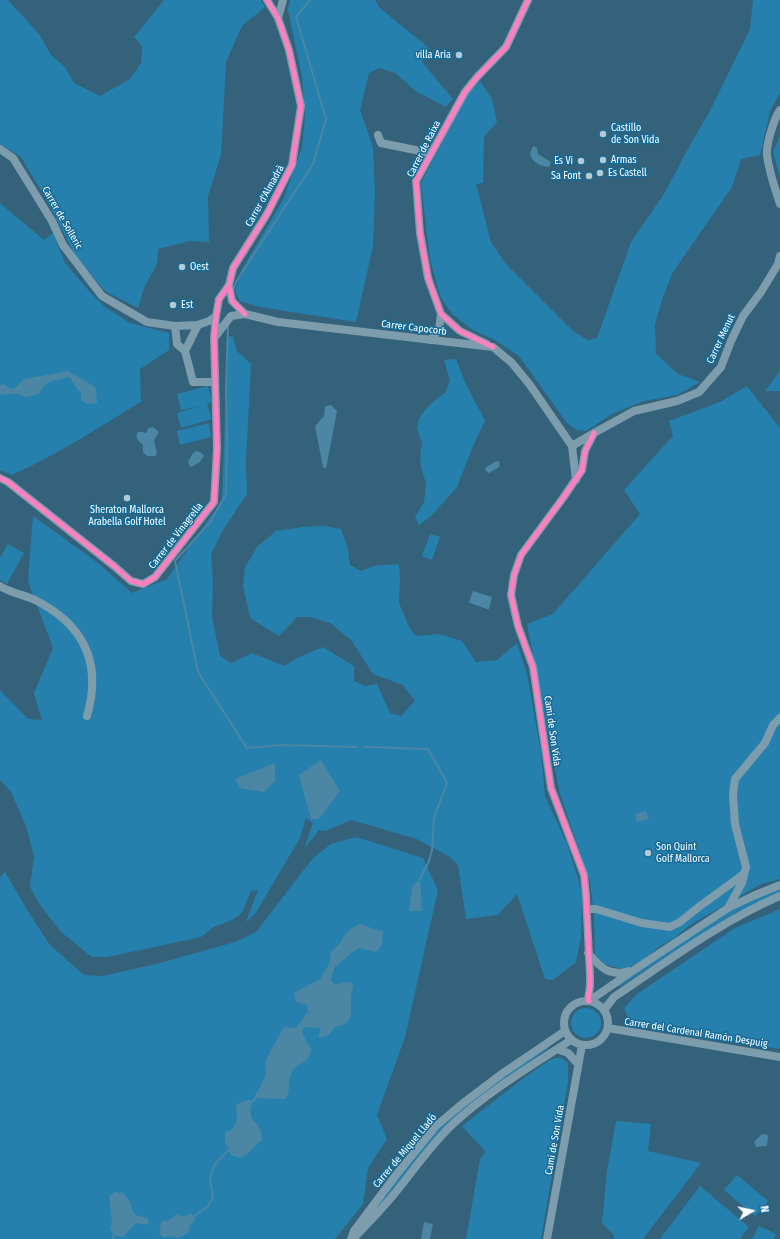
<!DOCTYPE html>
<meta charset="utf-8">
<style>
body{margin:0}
#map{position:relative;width:780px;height:1239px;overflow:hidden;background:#33627a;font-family:"Fira Sans Condensed",sans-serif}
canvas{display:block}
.north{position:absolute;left:732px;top:1191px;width:40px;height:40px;-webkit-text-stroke:3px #156b98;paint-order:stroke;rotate:81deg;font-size:11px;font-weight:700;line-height:16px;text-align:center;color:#fff}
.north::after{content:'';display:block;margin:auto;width:14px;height:18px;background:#fff;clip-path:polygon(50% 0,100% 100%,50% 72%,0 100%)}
</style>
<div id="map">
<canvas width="780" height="1239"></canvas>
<div class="north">N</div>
</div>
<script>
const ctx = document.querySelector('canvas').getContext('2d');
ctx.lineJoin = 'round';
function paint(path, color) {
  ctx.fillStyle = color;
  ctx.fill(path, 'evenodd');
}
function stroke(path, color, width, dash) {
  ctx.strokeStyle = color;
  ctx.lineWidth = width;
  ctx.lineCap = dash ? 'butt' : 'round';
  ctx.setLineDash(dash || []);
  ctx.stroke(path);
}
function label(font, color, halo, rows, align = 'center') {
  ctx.font = font + ' "Fira Sans Condensed",sans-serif';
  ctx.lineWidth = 3;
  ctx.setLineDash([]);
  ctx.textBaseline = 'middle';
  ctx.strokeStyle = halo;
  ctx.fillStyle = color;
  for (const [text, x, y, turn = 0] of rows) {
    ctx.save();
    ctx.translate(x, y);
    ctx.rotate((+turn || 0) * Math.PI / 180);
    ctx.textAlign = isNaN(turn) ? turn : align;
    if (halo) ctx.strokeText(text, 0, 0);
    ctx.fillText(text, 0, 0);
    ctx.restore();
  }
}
paint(new Path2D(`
 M0 0H8L39 34 51 55 65 67 74 83 100 96 130 79 141 63 142 46 134 37 164 0H261L265 7 242 26 226 62 221 155 208 196 209 242 190 241 158 249C158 269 154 268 146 284 142 291 141 301 138 308L105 291 76 257 46 199 21 157 0 144Z
 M290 0H375L380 8 429 48 422 62 453 99 446 107 417 92 395 73 380 68 369 73 360 110 373 147 375 192 373 246 356 322 260 307 240 301 235 291 241 271 283 200 302 147 305 118 302 77 288 10Z
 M753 0H780V93L770 111 760 155 741 159 732 187 673 272 663 297 655 324 656 354 678 374 700 382 677 395 644 401 612 414 586 431 576 430 567 423 519 356 495 340 473 330 452 314 440 296 430 259 421 183 467 95 480 81 492 99 497 122 484 137 483 183 476 184 491 242 505 263 574 332 588 340 597 338 631 242 664 194 690 145 710 111 750 29Z
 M780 136V177L773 152Z
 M0 203 44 240 53 233 65 263 89 291 105 307 130 323 169 333V350L140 369 141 402C99 427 57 455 12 475L0 470Z
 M228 336 233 337 237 351 251 364 246 463 247 494 223 530 211 554 213 581 212 617 220 656 231 663 252 653 284 666 297 658 323 647 354 666V681L365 686 377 684 390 713 401 716 415 701 403 685 373 674 351 640 330 623 310 617H297L279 636 250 618 243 586 245 567 257 547 276 531 303 527 323 526 341 529 348 549 350 565 361 571 373 566 399 564 400 579 399 603 409 627 416 636 439 634 462 641 476 662 497 660 517 643 527 674 541 753 545 796 567 844 578 878 582 896 581 938 576 962 553 980 545 979 517 894 498 915 466 919 458 865 450 857 417 839 351 820 326 831 319 830 304 849 313 823 306 818 300 838 255 914 246 922 258 890 251 891 242 913 232 920 214 927 201 937 108 957H92L61 932 40 905 30 887 34 856 26 826 11 792 0 780V690L28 719 42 720 34 693 53 648 28 581 33 516 98 563 132 593 167 579 222 500Z
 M456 359 465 382 485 421 473 446 457 487 431 516 419 525 415 517 424 502 426 483 422 471 420 459 422 443 417 429 419 419 425 410 436 399 445 393 450 381 444 360Z
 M780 371V391H765Z
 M208 386 212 402 207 404 212 419 181 428 177 413 200 406 181 410 177 394Z
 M747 386 780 428V879L761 884 690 925 673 939 660 946 647 957 627 969 614 967 605 964 595 955 594 915 590 881 560 794 527 624 553 614 640 514 624 490 673 436 669 421 720 402Z
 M209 423 211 437 180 445 177 431Z
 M430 534 440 537 432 560 422 556Z
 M8 544 24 553 7 584 0 580V558Z
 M356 837 423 858 438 890 405 1037 377 1115 387 1139 368 1168 363 1204 335 1239H0V877L5 872 29 913 50 945 84 975 103 976 160 963 235 942 256 932 313 858 331 844Z
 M780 888V892L732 915 619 987 618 985 727 913 745 903Z
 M780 909V1049L630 1023 624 1008 637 994 735 928Z
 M571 1023a15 15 0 1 1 30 0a15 15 0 1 1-30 0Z
 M548 1046 549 1048 502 1081 429 1144 363 1226C387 1192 411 1156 441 1127 472 1096 512 1072 548 1046Z
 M556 1058H562L568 1063V1082L541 1239H466L480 1159 486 1152 462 1126 525 1077 550 1060Z
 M616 1121 651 1124 648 1151 701 1163 643 1239H614V1235L602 1223 607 1171Z
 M737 1175 768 1201 755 1216 724 1190Z
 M700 1186 749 1227 740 1239H660Z
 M759 1226 776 1234 774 1239H752Z`), '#2680ad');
paint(new Path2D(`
 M533 146 537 148 538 154 551 162 549 167C541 167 532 162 530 154Z
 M68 371 94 386 96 389 97 403 87 404 81 400V392C73 386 75 383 69 377 52 382 48 378 39 394L26 397 18 394H9L0 395V386L4 384 10 389 15 388 24 379Z
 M331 405 337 411 326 469 323 467 315 426 324 416 325 406Z
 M153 427 159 432 154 440 157 453 155 456H147L143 452V445C139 441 134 438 138 432H142L145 433 147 432 148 428Z
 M196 451 200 452 204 455C202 461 196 466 190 467L188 462 193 453Z
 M496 461 500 462 499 467 489 473 486 471 485 468Z
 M473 591 492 597 489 609H487L470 603 469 602Z
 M321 760 340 791 319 819H311L299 775Z
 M275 763V781L264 792 240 788 235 779Z
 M646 811 649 819 637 822 635 814Z
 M420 879 422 911H409L412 887Z
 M360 924C368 926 374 930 383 931L382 945 376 952 359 948C350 953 342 961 334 968L331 980 334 984C341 984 347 980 353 984 354 989 351 992 351 997 350 1013 356 1023 335 1027 331 1034 328 1038 318 1037L321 1028 304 1027 302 1033 311 1050 308 1059C297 1066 290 1069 289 1084 289 1090 289 1093 286 1099L256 1098 255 1095 259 1089 266 1075 265 1062 271 1050 284 1027 296 1028 308 1012 307 1005 296 1002 294 993 320 979 329 964 331 952 341 942 345 934 352 928Z
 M249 1100 252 1102 250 1110 252 1120C260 1126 262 1131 262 1140 254 1146 249 1155 240 1158L231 1155 225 1142V1133L233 1129 237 1120 236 1106 241 1102Z
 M762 1134 768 1135 767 1146 756 1147 754 1142Z
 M115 1192 123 1193 130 1201 133 1212 136 1215 147 1218 149 1222 146 1225 138 1223 133 1226 123 1237 114 1235 110 1229 112 1222 109 1196Z
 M192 1213 195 1220 190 1225C191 1234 184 1235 177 1238L172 1236 163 1237 159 1234 161 1228 159 1225 163 1220 168 1221 177 1214 182 1217Z
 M424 1222 433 1224 430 1239H421Z`), '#4b86a4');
stroke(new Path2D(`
 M234 288 237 280 313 164 326 119 296 17 310 0
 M228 326 226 386 227 440 226 494 211 521 175 561 198 672 247 748 282 745 357 747
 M365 747 428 749 447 783 434 818 432 850 429 861 420 879
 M252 1102 256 1098
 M193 1217 208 1206 213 1197 210 1179 215 1164 229 1150
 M113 1239 114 1235`), '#4b86a4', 2);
stroke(new Path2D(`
 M278 18 283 0
 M780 110C774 119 766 144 767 155 769 172 775 188 780 204
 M378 135 381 143 430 153
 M0 149 13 158 52 221 63 245 102 296 147 322 175 326 198 325 209 321 216 316
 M245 314 232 301 229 285 233 268 267 214 292 165 301 106 289 50 278 18 267 0
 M198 325 185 351 193 382H215
 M175 326 177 344 185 351
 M215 337 231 316 245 314 278 322 493 347 512 363 530 385 572 446 576 480
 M430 340 439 330 441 314
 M487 344 460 331 441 314 428 278 420 233 416 181 465 92 477 77 506 47 528 0
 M572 446 594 433 634 411 677 401 699 392 721 367 731 341 743 316 761 292 778 264 780 256
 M0 478 8 482 114 566 131 581 143 584 155 577 214 502 217 448 214 338 216 316 219 299 229 285
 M0 586C11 593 25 595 37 601 85 626 102 664 87 716
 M728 908 742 883 746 867 735 824 733 794 735 779 765 743 773 725 780 718
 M587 909H596L642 923 670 927 680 922 700 906 744 874
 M588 953C600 967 609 977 629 971
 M588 1000 590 986V976L586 896 584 875 551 788 533 667 518 626 511 595 514 575 521 555 563 498 582 470 585 451 594 433
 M564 1023a22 22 0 1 1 44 0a22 22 0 1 1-44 0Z
 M589 1001 634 970 728 908 753 896 780 885
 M604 1010 614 997C668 961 720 922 780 896
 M608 1028 780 1057
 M557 1049 568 1053 578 1064
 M356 1236C369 1222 383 1208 395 1193 414 1170 432 1143 454 1123 489 1091 531 1066 571 1040
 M351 1239 354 1231 396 1175 436 1126 462 1104 503 1073 565 1031
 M547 1239 582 1045`), '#7d9dad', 8);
stroke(new Path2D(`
 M245 314 232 301 229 285 233 268 267 214 292 165 301 106 289 50 278 18 267 0
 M493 347 460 331 441 314 428 278 420 233 416 181 465 92 477 77 506 47 528 0
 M0 478 8 482 114 566 131 581 143 584 155 577 214 502 217 448 214 338 216 316 219 299 229 285
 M589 1001 588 1000 590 986V976L586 896 584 875 551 788 533 667 518 626 511 595 514 575 521 555 563 498 582 470 585 451 594 433`), '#ff80c0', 5);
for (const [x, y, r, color] of [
 [459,55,4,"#b8c8d0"],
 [603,134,4,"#b8c8d0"],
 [603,160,4,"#b8c8d0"],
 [581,161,4,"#b8c8d0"],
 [600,173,4,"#b8c8d0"],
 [589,176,4,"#b8c8d0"],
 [182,267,4,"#b8c8d0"],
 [173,305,4,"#b8c8d0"],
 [127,498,4,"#b8c8d0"],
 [648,853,4,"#b8c8d0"]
]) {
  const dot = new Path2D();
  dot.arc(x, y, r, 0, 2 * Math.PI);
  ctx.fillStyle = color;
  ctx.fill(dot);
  stroke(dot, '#156b98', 1.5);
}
label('10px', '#fff', '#156b98', [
 ["villa Aria",451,55,"right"],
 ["Castillo",611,128],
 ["de Son Vida",611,140],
 ["Armas",611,160],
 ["Es Vi",573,161,"right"],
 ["Es Castell",608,173],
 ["Sa Font",581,176,"right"],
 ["Oest",190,267],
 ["Est",181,305],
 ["Sheraton Mallorca",127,510,"center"],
 ["Arabella Golf Hotel",127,522,"center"],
 ["Son Quint",656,847],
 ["Golf Mallorca",656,859]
], 'left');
label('10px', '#fff', '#156b98', [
 ["Carrer de Raixa",424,149,-63],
 ["Carrer d'Almadrà",265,196,-61],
 ["Carrer de Solleric",62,218,60],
 ["Carrer Capocorb",414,328,7],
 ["Carrer Menut",721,339,-65],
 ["Carrer de Vinagrella",176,536,-52],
 ["Camí de Son Vida",552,731,82],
 ["Carrer del Cardenal Ramón Despuig",696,1033,9],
 ["Camí de Son Vida",555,1140,-80],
 ["Carrer de Miquel Lladó",405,1151,-50]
]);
</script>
